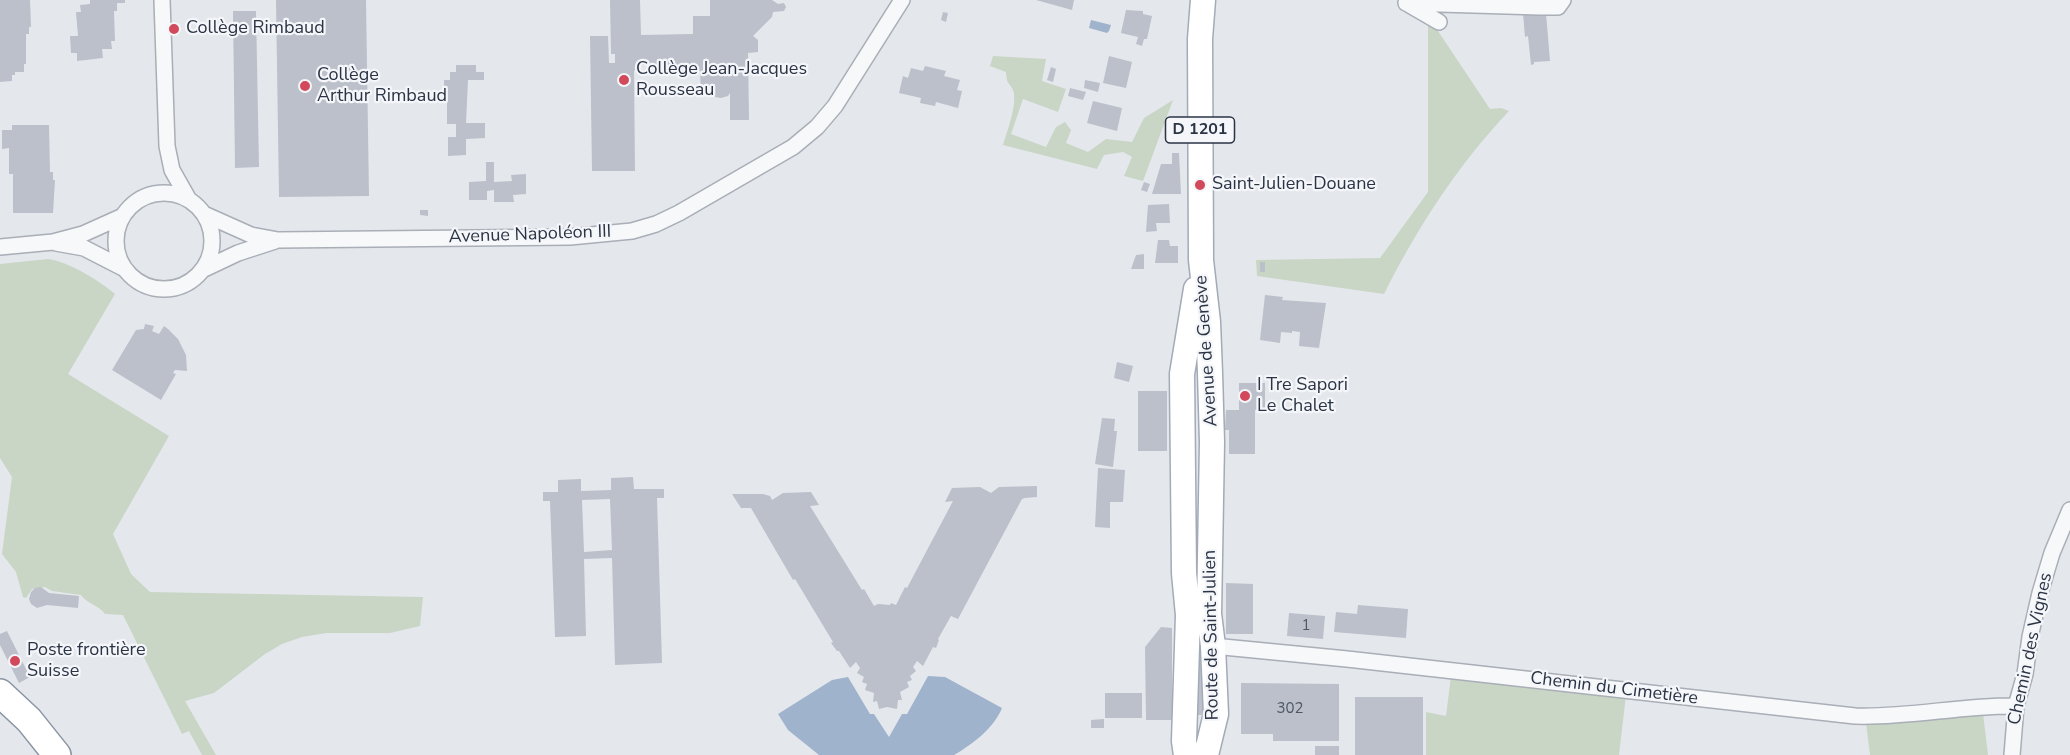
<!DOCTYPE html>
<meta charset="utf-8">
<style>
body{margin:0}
canvas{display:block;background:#e4e7ec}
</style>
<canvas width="2070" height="755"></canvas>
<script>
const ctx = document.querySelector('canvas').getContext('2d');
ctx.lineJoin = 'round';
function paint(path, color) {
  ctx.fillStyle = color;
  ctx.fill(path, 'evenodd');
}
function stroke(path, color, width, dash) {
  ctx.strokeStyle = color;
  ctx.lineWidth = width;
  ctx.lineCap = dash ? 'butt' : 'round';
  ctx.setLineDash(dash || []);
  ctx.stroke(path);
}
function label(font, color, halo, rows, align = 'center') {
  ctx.font = font + ' "Nunito Sans",sans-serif';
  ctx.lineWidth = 4.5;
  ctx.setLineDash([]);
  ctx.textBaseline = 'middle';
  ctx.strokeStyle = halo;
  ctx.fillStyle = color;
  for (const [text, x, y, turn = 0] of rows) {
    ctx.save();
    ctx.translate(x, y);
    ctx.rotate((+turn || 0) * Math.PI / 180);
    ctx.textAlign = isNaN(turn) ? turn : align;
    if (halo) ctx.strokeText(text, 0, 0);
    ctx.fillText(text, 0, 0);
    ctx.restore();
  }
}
paint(new Path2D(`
 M1428 25 1438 31 1490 109 1501 108 1509 111C1458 165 1417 228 1384 294L1257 276 1256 260 1380 258 1428 192Z
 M993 56 1046 59 1042 81 1066 89 1058 112 1023 99 1011 134 1046 147 1056 127 1065 122 1071 130 1066 143 1088 152 1106 139 1132 142 1144 118 1173 100 1143 181 1124 176 1132 157 1123 152 1104 155 1097 169 1003 145C1007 132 1018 103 1013 90 1009 81 1007 86 1006 72L990 66Z
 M48 259C70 262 98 280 115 294L68 374 169 436 113 534 131 574 150 592 423 597 420 626 390 633H326L302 637 282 644 265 654 214 693 185 701 216 755H202L189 731 182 734 123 615 105 614C99 605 87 604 81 595L52 591 45 587 32 589 26 598 23 597 16 572 2 554 12 477 0 458V264Z
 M1451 676 1626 695 1619 755H1426V712L1446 716Z
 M1983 713 1988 755H1870L1866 723Z`), '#c9d6c5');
paint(new Path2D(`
 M1091 20 1111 25 1109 31 1107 33 1089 28Z
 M928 676 945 677 1002 708C994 728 973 744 954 755H819L788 730 778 714 832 680 848 677 870 714H874L889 737 902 714H907Z`), '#9fb4cc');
paint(new Path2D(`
 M0 0H30L31 27H29V34H26V64H24V72H15V75H12V81L0 82Z
 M90 0H125V3H117V11H114L115 41H111L112 49H102L103 58 77 61V53H71L70 36H78L76 12H81L80 5 90 4Z
 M276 0H366L369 196 279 197Z
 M610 0H640L641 35 693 34V16H710V0H772L778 4 784 3 786 7 784 11 773 12 772 17 753 36 758 40V52L748 53 749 120H730V93L728 96 721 98 715 97 714 94H701L700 71 694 65H640L634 71 635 171H592L590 36H608L609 63H615V54H611Z
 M1036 0H1074L1072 10Z
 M1126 10 1143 11V14L1152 16 1147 39H1144L1142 46 1136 44 1138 37 1121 33Z
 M233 11H256L259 167 235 168Z
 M943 12 948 13 946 22 941 20Z
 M1523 13H1546L1550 61 1534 62V64L1531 65 1528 36 1525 37Z
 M1109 56 1132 62 1126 88 1103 83Z
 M456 65H476V72H484V80H468L466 123H485V138L466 139V155L448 156V137H456V124H447V90H444V80H450V72H456Z
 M925 66 946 71 944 76 960 80 957 90 962 91 958 108 936 102 935 106 920 103 921 98 899 93 903 76 908 78 911 68 923 71Z
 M1051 67 1056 69 1053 82 1047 80Z
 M1085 80 1100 83 1098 92 1084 88Z
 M1070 88 1086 92 1083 100 1068 96Z
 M1093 101 1122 108 1117 131 1087 123Z
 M12 125H49L50 172H53V180H55L53 213H13V174H9V148L2 149V130H12Z
 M1172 153H1179L1181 194H1152L1161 164H1172Z
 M486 162H494V182L512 181 511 175 526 174V194L513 195 514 202H494V190L487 191V200H469V182L486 181Z
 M1144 182 1150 184 1147 192 1141 190Z
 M1169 204 1170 223H1156L1157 231 1146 232 1148 205Z
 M420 210H428V216L420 215Z
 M1158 240H1169L1170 246H1178V263H1155Z
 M1144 254V269H1131L1136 255Z
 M1260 262H1265V272H1260Z
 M1265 295 1283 297 1282 300 1326 303 1319 348 1299 346 1300 332 1292 331V333L1281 332 1280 343 1260 340Z
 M145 324 154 326 152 331 159 334 164 326 168 329 178 339 186 355 187 371 175 370 173 373 176 374 161 400 112 370 136 330 144 329Z
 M1117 362 1133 366 1129 382 1114 378Z
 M1239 383H1265V410H1255V454H1229V430H1225L1226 410H1239Z
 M1138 391H1167V451H1138Z
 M1102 418 1115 419 1114 431H1117L1113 467 1095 464Z
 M1098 468 1125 470 1123 502H1110V528L1095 527Z
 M633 477 634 489H664V498H657L662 663 615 665 612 558 584 559 586 636 555 637 550 501H543V492H558V480L581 479V491L611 490V478ZM610 499 612 550 584 552 582 500Z
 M1037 486V497L1025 498 1022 499 958 619 951 616 938 639 939 640 936 648 933 647 923 666 917 661 913 667 916 671 910 676 912 680 907 682 909 687 900 692 902 700H898L897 709 887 707 879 709 877 701 873 702 874 693 865 690 867 684 862 682 864 677 857 673 860 668 856 662 850 668 839 651H837L831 643 833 642 795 579 793 580 751 508H741L732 494H763L770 496 772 500 783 493 811 492 819 505 810 506 862 590 864 589 874 606 878 604 890 605 891 603 896 605 905 587 907 588 953 501 945 502 952 488 980 487 991 493 999 487Z
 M1226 583 1253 584V634H1226Z
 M35 588 41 587 49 593 79 596 78 608 47 605 37 608 31 604 29 599 31 592Z
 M1358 605 1408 609 1406 638 1334 632 1336 612 1357 614Z
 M1289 613 1325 616 1323 639 1287 636Z
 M1161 627 1172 628V720H1146L1145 647Z
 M7 631 30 677 19 683 0 645V634Z
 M1193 647 1210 648V715H1191Z
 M1241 683 1339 684V741H1273V734H1241Z
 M1105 693H1142V718H1105Z
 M1355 697H1423V755H1355Z
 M1104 719V728H1091V720Z
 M1315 746H1339V755H1315Z`), '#bbc0ca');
const street = new Path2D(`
 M162 0 167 146 172 170 189 200
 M1406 3 1540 7H1558L1563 0
 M1408 4 1439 22
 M116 241a48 48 0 1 1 96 0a48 48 0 1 1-96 0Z
 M204 214 251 235 278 240 570 237 632 231 656 224 679 213 793 147 817 127 835 106 902 0
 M56 243 84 248 125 269
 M0 247 53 242 83 234 123 216
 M202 270 238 253 275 241
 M1213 646 1347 659 1855 716C1909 718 1962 705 2016 706
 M2012 755 2016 706 2025 674 2030 637 2040 593 2052 553 2070 510`);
const primary = new Path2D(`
 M1203 0 1200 39 1201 260 1208 322 1210 373 1212 442 1209 614 1213 646 1216 714 1206 755
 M1186 755 1184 741 1188 615 1184 573 1182 374 1196 289`);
const highway = new Path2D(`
 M0 693 29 720 57 755`);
stroke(street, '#a9aeb7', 18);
stroke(primary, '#a3abb8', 27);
stroke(highway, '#8b94a3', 30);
stroke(street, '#f7f8fa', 15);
stroke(primary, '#fff', 24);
stroke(highway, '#fff', 27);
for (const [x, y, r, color] of [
 [174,29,6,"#d1495b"],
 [624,80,6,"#d1495b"],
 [305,86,6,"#d1495b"],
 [1200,185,6,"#d1495b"],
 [1245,396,6,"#d1495b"],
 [15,661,6,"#d1495b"]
]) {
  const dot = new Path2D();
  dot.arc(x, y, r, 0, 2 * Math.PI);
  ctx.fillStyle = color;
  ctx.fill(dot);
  stroke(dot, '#f4f6f9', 2);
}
label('15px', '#4f5766', null, [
 ["1",1306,626],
 ["302",1290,709]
]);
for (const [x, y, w] of [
 [1200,130,69]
]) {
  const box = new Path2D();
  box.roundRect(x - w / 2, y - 13, w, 26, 4.5);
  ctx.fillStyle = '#f4f6f9';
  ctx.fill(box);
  stroke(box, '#2b3445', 1.5);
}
label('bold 16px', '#2b3445', null, [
 ["D 1201",1200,130]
]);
label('18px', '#2b3445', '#f4f6f9', [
 ["Collège Rimbaud",186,29],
 ["Collège Jean-Jacques",636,70],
 ["Rousseau",636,91],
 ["Collège",317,76],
 ["Arthur Rimbaud",317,97],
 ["Saint-Julien-Douane",1212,185],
 ["I Tre Sapori",1257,386],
 ["Le Chalet",1257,407],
 ["Poste frontière",27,651],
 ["Suisse",27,672]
], 'left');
label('18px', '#2b3445', '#f4f6f9', [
 ["Avenue Napoléon III",530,235,-2],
 ["Avenue de Genève",1207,351,-94],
 ["Route de Saint-Julien",1212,635,-91],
 ["Chemin des Vignes",2031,649,-78],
 ["Chemin du Cimetière",1614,689,7]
]);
</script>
